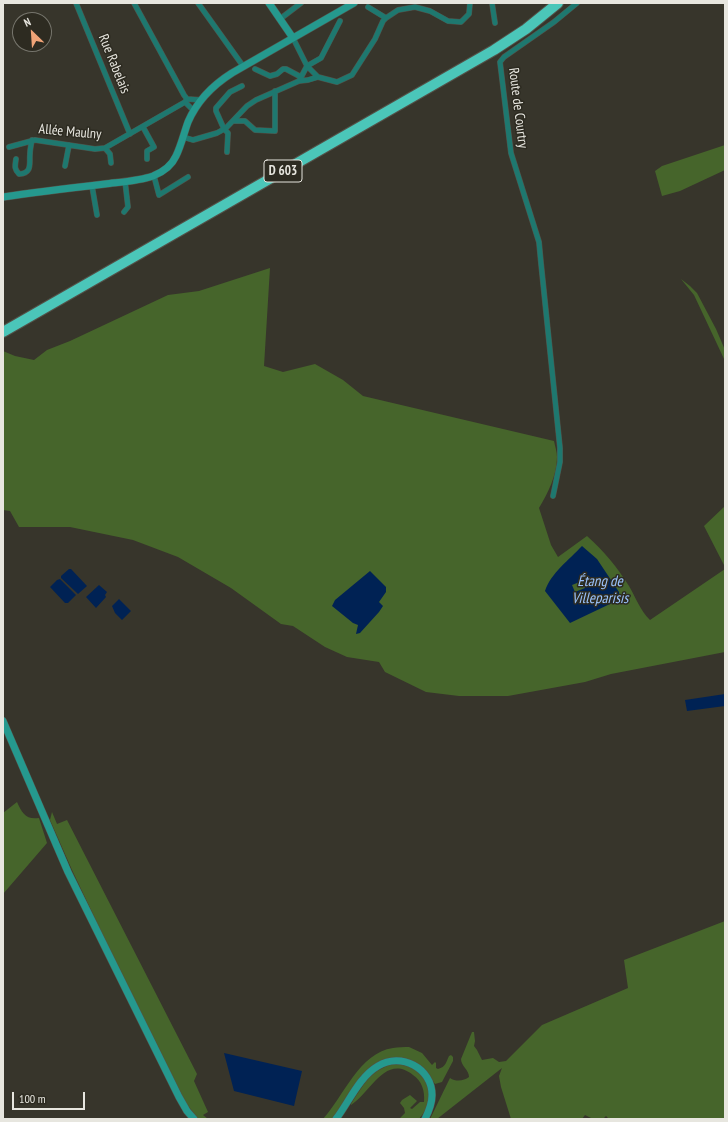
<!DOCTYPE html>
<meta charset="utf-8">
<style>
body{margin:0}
#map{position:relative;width:728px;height:1122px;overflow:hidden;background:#37352b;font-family:"PT Sans Narrow",sans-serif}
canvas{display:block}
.frame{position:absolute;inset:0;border:4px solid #e7e6df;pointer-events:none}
.north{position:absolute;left:12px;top:12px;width:40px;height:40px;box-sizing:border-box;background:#2d2b21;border:1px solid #77766d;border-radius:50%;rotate:335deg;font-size:11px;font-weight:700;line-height:16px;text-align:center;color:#e7e6df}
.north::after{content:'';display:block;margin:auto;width:14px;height:18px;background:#efa377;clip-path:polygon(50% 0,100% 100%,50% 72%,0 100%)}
.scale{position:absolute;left:12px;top:1092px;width:73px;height:18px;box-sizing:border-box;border:2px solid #e7e6df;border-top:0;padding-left:5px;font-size:12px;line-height:14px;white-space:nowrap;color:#e7e6df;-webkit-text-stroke:3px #2d2b21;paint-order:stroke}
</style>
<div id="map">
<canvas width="728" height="1122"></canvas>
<div class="frame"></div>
<div class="north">N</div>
<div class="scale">100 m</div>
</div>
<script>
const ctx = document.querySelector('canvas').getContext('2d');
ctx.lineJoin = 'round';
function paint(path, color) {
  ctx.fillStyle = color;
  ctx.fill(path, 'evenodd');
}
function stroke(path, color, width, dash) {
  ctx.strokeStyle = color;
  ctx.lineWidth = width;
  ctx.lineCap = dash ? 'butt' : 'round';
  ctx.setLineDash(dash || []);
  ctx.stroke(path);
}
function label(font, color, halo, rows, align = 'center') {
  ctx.font = font + ' "PT Sans Narrow",sans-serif';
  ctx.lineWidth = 3;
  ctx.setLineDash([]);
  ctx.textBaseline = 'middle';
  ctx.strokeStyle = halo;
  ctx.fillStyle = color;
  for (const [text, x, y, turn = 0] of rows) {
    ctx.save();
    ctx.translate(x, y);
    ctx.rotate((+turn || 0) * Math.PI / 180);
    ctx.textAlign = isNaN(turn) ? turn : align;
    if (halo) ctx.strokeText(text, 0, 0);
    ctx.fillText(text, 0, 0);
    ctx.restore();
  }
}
paint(new Path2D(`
 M725 145V170L680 191 662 196 655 171 662 166Z
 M270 268 264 366 283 372 315 364 343 380 363 396 554 441C555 446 557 452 557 457 557 475 548 493 539 508L551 545 558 557 587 536C604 551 617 567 629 586 636 598 640 610 650 620L725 569V652L611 674 585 682 508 696H459L426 692 385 672 379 662 347 657 325 647 293 626 281 624 231 588 178 557 133 540 70 527H19L10 511 3 510V351L15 356 34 360 47 350 70 341 168 295 199 291Z
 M681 279 690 286 697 293 716 329 725 350V361L694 295Z
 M725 506V567L704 526Z
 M17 802C22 813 26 820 39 818L47 843 3 894V813Z
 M52 812 57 824 67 820 197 1074 194 1081 208 1112 203 1115 208 1119H198L186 1103 135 1003 72 870 50 820Z
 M725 921V1119H609L606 1116 603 1119H593L585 1115 582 1119H511L501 1087 499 1076 502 1068 437 1119H430L449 1080 450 1078C456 1082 464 1081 469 1077 469 1070 461 1066 461 1059L472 1032H474L475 1041 474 1046 477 1050 482 1060 493 1058 499 1062 506 1061 542 1025 628 988 624 960Z
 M409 1047 422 1053 432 1065 435 1062 436 1063V1068L438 1069C446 1067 446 1062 449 1056L451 1055 453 1057V1061L442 1082 435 1084 424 1069 417 1063 402 1058H388L381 1061 370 1068 332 1119H323C344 1096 359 1053 393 1048 398 1047 404 1047 409 1047Z
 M392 1064C400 1064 406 1065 413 1068 427 1076 433 1095 426 1109 424 1113 421 1116 419 1119H399L405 1113 404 1108 400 1103 402 1100 410 1095 417 1101 410 1108 412 1109 420 1102H424C425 1091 422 1081 413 1075 385 1053 370 1094 351 1105V1104C364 1084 369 1072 392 1064Z`), '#46652b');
paint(new Path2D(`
 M582 546 597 559 619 592V603H612L570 623 545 591C551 573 569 560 582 546ZM582 581 585 588 575 592 572 585Z
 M69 569H71L87 586 78 594 61 578V576Z
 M370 571 386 587V592L379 602 383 606 379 612 360 633 356 634 358 625 353 623 332 606 335 600Z
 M60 579 76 595 68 603H65L50 587 57 580Z
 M99 585 107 592 105 595 106 597 96 608 86 597Z
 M119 599 131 611 122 620 115 613 112 606Z
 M725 694V706L687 711 685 700Z
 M224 1053 302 1071 294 1106 234 1091Z`), '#002254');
const street = new Path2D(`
 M76 3 130 134
 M134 3 184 95 187 99 202 100
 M198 3 243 66
 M492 3 495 23
 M368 7 386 18
 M280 19 301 3
 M293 38 307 66 318 77 337 82 352 75 375 39 383 21 386 18 398 10 415 7 430 11 448 21 461 22 469 14 470 3
 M255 69 270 76 277 74 283 69H286L301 77
 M299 81 307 66 321 58 340 21
 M185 102 194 111
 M233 121H245L255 130 275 131V91
 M143 127 154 147 147 151V159
 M183 137 193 140 217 133 226 128 247 106 256 100 299 81 308 80 318 77
 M9 147 35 140 95 149 105 148 185 102 187 99
 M105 148 110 154 111 163
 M227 152 228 133 224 129 216 111V108L230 92 242 86
 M16 159C15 166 14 169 19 174 33 173 29 163 30 154 30 149 31 145 32 140
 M65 166 69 145
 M154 176 159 195 188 177
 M92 186 97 215
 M124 212 128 207 125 181
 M553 496 560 462V448L541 263 539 242 511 153 500 62 504 57 554 22 577 3`);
const secondary = new Path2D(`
 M269 3 293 38
 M3 197C37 192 71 188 105 184 121 182 139 181 153 176 163 172 172 165 176 156 181 146 184 133 188 122 197 101 213 85 232 73L354 3
 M3 721 68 872 179 1097 187 1111 194 1119
 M336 1119C349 1102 359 1077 378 1066 401 1052 432 1068 432 1095 432 1104 429 1111 425 1119`);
const highway = new Path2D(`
 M3 332 494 50 526 29 558 3`);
stroke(street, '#535148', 6);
stroke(secondary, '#535148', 8);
stroke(highway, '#535148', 12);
stroke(street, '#1e786f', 5);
stroke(secondary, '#25998e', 7);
stroke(highway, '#4bc6b9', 10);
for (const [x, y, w] of [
 [283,171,38]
]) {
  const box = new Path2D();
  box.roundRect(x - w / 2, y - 11, w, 22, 3);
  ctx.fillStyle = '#2d2b21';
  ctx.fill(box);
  stroke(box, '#e7e6df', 1);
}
label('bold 13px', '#e7e6df', null, [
 ["D 603",283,171]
]);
label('14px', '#e7e6df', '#2d2b21', [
 ["Rue Rabelais",114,64,68],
 ["Route de Courtry",518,108,83],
 ["Allée Maulny",70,132,5]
]);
label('italic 15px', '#9ac2fb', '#2d2b21', [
 ["Étang de",600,582],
 ["Villeparisis",600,599]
]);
</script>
